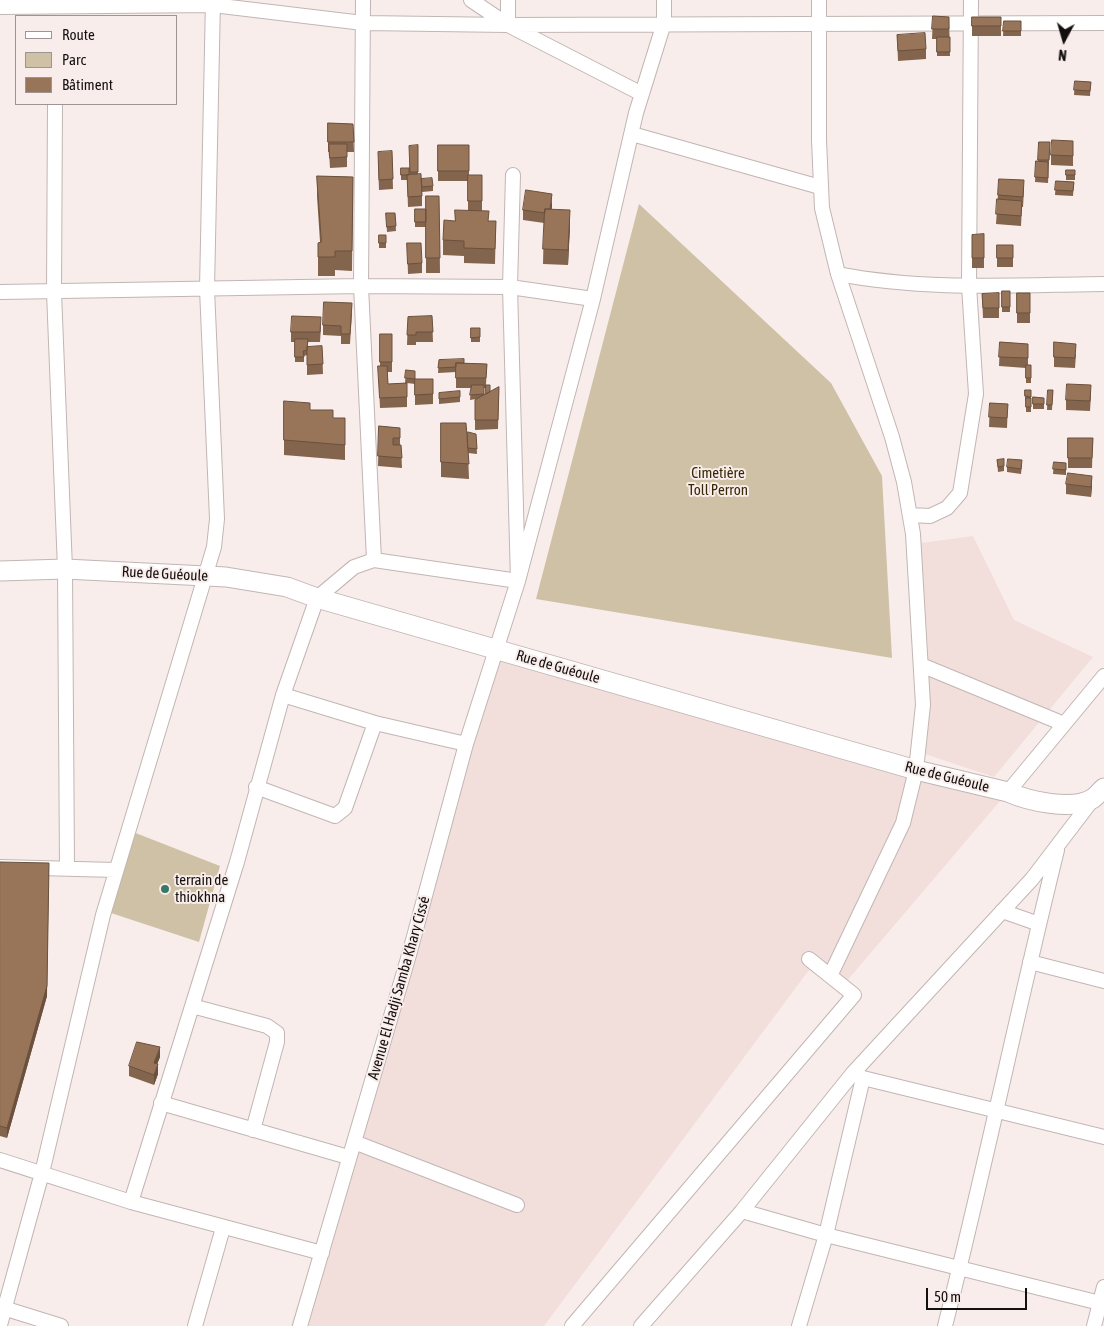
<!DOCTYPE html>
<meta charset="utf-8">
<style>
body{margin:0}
#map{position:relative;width:1104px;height:1326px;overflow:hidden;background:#f9edeb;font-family:"Asap Condensed",sans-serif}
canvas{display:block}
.legend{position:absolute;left:15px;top:15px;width:162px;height:90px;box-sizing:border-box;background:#f9edeb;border:1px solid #9d9593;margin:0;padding:6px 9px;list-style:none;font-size:15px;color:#13100f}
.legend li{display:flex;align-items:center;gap:10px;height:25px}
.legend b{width:25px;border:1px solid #9d9593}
.north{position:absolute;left:1039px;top:15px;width:50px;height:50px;-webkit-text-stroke:4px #f9edeb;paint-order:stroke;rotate:186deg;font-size:14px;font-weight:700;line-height:20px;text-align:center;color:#13100f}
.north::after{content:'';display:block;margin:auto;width:18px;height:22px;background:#13100f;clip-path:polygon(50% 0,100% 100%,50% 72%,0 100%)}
.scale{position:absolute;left:926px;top:1288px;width:101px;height:22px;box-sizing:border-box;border:2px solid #13100f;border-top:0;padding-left:6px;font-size:15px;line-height:18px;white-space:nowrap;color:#13100f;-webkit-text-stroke:4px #f9edeb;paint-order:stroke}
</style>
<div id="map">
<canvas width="1104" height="1326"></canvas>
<ul class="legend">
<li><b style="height:6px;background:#fff"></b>Route</li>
<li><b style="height:14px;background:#cec1a5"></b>Parc</li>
<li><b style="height:14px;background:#987459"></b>Bâtiment</li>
</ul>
<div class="north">N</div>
<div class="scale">50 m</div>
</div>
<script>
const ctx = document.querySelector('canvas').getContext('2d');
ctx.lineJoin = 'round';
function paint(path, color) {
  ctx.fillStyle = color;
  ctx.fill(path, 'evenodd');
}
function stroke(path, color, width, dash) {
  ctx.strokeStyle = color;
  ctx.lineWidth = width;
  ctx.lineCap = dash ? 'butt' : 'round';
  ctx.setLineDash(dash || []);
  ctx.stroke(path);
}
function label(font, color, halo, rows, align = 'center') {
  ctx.font = font + ' "Asap Condensed",sans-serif';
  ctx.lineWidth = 4;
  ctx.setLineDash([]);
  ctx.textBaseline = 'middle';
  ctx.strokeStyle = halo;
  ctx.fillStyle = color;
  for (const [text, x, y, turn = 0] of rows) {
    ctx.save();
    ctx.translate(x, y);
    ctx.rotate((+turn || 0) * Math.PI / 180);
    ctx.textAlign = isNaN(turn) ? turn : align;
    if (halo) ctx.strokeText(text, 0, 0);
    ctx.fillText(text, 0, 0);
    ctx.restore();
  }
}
paint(new Path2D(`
 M973 536 1014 620 1093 657 994 777 922 753 928 700V652L921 543Z
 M492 650 1000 801 846 982 809 970 544 1326H291L432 866Z`), '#f2dedb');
paint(new Path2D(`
 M639 204 831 383 882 476 892 658 536 599Z
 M133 832 220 866 199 942 111 913Z`), '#cec1a5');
const minor = new Path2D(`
 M363 0 361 286 374 560
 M471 0 508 25 642 94
 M819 0V140L822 208 838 274 892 437 904 482 913 534 923 705 916 770 903 823 830 976
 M0 7 213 5 363 23 508 25 1104 23
 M508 25V0
 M55 104 54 292 65 569 67 867
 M632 134 820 187
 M838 274C926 291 1015 285 1104 284
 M0 292 361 286 510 287 593 299
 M910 515 930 516 947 508 960 493 976 394 969 286 971 0
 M921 665 1064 724
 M283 695 375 723 466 744
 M256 787 335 816 345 808 375 723
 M1008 792 1104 676
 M0 867 116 870
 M1002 911 1039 924
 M1030 962 1104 981
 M192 1006 267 1026 277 1033V1042L253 1130
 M853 1073 863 1078 1104 1137
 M161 1103 348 1157
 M354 1142 517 1205
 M0 1160 131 1202 322 1253
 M131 1202 237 862 283 695 317 598 354 567 374 560 518 581 510 287 513 175
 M742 1211 826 1235 1104 1304
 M0 1307 61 1326
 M0 1325 42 1173 103 915 214 547 217 519 207 289 213 0
 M195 1326 223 1228
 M300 1326 409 955 466 744 518 581 593 299 636 113 664 23V0
 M572 1326 854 995 809 959
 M641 1326 742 1211 853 1073 1032 879 1093 799
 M799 1326 826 1235 863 1078
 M945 1326C985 1168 1018 1008 1057 850
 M1094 1326 1104 1287`);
const major = new Path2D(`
 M0 571 65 569 226 577 287 587 317 598 916 770 1008 792C1028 801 1072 811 1092 799 1097 796 1100 791 1104 788`);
stroke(minor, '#c1b6b4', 16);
stroke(major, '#c1b6b4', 21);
stroke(minor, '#fff', 14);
stroke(major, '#fff', 19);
paint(new Path2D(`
 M933 16 949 17 950 56H937V39H932Z
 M972 17H1001V36H972Z
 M1004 21H1021V36H1003Z
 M897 35 926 49V59L898 61Z
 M1075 81 1091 82 1090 96 1074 95Z
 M328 123 353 124 354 152H347V167L330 168 329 152H328Z
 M1039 142H1050L1048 183 1035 182 1036 161H1038Z
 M418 145V174L421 179 433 186V191L422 192V206L408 207 407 180H401V168H409Z
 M438 145H469V175H482V211H468V181H438Z
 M392 151 393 189 379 190 378 162Z
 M1073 151V166L1051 165V155Z
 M1066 170H1075V180H1066Z
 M317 176 353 177 352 271 335 270V276H318V243L320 242 317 196Z
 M999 179 1024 190 1023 207H1022L1021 226 996 224Z
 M1056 181 1074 182 1073 196 1055 195Z
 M439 196 440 273H426V226V227H415V209H426Z
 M552 204V209L570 225 568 265 543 264 544 223 523 220V210Z
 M386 213H395L396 231 387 232Z
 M489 221H496L495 264 464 263V256L443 255V240Z
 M984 234V268H972V235Z
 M379 235H386V248H379Z
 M407 243 422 263V273L408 274Z
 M997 245H1013V267H997Z
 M1002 291H1010V312H1002Z
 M1017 293H1030V323H1017Z
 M982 294 999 308V318H983Z
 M352 313 350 344H341V336L323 335V325Z
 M432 316 433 342H416V345H407L408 317Z
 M321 327 320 342H308V347L322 346 323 374 307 375V355L304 356V362H295V342H291V332Z
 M471 328H480V342H471Z
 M380 334H392V372H387L388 384 405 383 406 370 415 379H433V404L415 405V384L407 383V407L380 408 378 366H380Z
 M1000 342 1028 344V365H1031V383H1026V368L999 366Z
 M1076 354 1075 368 1054 367V357Z
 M439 360 464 363 487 364 486 385 490 392 499 387 498 429 475 430V400L476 399 470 400 471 388H456V372L438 373ZM484 388H486V394L484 395Z
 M1031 390V412H1026V401H1025V396Z
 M1048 390H1053L1052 410H1047Z
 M460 391V402L439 404V393Z
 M1091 395 1090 411 1066 410V400Z
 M1033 397 1044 398V409H1033Z
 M284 401 333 418H345V460L284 455Z
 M990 403 1008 404 1007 428 989 427Z
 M441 423 468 447 476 434 477 454 468 453 469 479 441 477Z
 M379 426 400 428V445H401L402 468 378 466Z
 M1068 438H1093L1092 468H1068Z
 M1004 459V471L998 472 997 460Z
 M1054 462 1066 463V475L1053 474Z
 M1022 465 1021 474 1007 472V467Z
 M1066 484 1092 486 1091 497 1066 494Z
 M0 862 47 996 7 1138 0 1136Z
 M160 1057 157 1064 158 1074 154 1085 129 1076V1066Z`), '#83644d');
paint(new Path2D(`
 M552 194V204L550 224V214Z
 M570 210V225L568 265V250Z
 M1092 476V486L1091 497V487Z
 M49 863 47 996 7 1138V1128Z
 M160 1047V1057L154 1072V1063Z
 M158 1064V1074L154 1085V1075Z`), '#6a513e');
const building = new Path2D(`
 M933 16 949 17V29H932Z
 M972 17H1001V26H972Z
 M1004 21H1021V31H1003Z
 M925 33 926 49 898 51 897 35Z
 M937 37H950V52H937Z
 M1075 81 1091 82 1090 91 1074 90Z
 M328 123 353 124 354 142H328Z
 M1052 140 1073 141V156L1051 155Z
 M1039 142H1050L1049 160H1038Z
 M329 144H347V157L330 158Z
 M418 145V172H410L409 146Z
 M438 145H469V171H438Z
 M392 151 393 179 379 180 378 152Z
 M1036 161 1048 162V178L1035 177Z
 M401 168H409V175H401Z
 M1066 170H1075V175H1066Z
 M421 174 422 196 408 197 407 175Z
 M468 175H482V201H468Z
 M317 176 353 177 352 251H335V257H318V243L321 242Z
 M432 178 433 186 422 187 421 179Z
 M999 179 1024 180 1023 197 998 195Z
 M1056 181 1074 182 1073 191 1055 190Z
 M526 190 552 194 550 209H545V213L523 210Z
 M426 196H439L440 258H426Z
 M997 199 1022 201 1021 216 996 214Z
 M415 209H426V222H415Z
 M545 209 570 210 568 250 543 249Z
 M455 210 489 211 488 221H496L495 249 464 248V241L443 240 444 220 455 221Z
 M386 213H395L396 226 387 227Z
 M984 234V258H972V235Z
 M379 235H386V243H379Z
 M407 243H421L422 263 408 264Z
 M997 245H1013V258H997Z
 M1002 291H1010V307H1002Z
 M999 293V308H983L982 294Z
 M1017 293H1030V313H1017Z
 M324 302 352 303 350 334H341V326L323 325Z
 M292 316 321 317 320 332H291Z
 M432 316 433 332H416V335H407L408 317Z
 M471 328H480V337L471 338Z
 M380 334H392V362H380Z
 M295 339H308L307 350 303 351 304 357H295Z
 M1000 342 1028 344V358L999 357Z
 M1054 342 1076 344 1075 358 1054 357Z
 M322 346 323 364 307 365V347Z
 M464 359V363H456V367L438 368 439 360Z
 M456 363 487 364 486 378H456Z
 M1026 365H1031V378H1026Z
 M378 366H387L388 384 407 383V397L380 398Z
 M406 370 415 371V379L405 378Z
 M415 379H433V394L415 395Z
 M1067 384 1091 385 1090 401 1066 400Z
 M472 385H484V394L470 395Z
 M486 385H490V392L486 394Z
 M499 387 498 420H475V400Z
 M1025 390H1031V397L1025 396Z
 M1048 390H1053L1052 405H1047Z
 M460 391V397L439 399V393Z
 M1033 397 1044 398V404H1033Z
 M1026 398H1031V407H1026Z
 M284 401 310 403V410H333V418H345V445L284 440Z
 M990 403 1008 404 1007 418 989 417Z
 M441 423H466L469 464 441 462Z
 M379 426 400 428V438H393V445H401L402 458 378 456Z
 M468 432 476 434 477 449 468 448Z
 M1068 438H1093L1092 458H1068Z
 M1004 459V466L998 467 997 460Z
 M1008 459 1022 460 1021 469 1007 467Z
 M1054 462 1066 463V470L1053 469Z
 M1068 473 1092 476 1091 487 1066 484Z
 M0 862 49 863 47 986 7 1128 0 1126Z
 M137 1042 160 1047 154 1063 158 1064 154 1075 129 1066Z`);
paint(building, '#987459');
stroke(building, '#6a513e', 1);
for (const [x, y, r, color] of [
 [165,889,5,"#397866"]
]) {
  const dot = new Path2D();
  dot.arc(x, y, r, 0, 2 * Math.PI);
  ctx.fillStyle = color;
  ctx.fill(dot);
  stroke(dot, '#f9edeb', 2);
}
label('15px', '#372905', '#f9edeb', [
 ["Cimetière",718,473],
 ["Toll Perron",718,490]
]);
label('15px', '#13100f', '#f9edeb', [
 ["Rue de Guéoule",165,574,3],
 ["Rue de Guéoule",558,667,16],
 ["Rue de Guéoule",947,777,14],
 ["Avenue El Hadji Samba Khary Cissé",399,988,-74]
]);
label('15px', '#13100f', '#f9edeb', [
 ["terrain de",175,880],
 ["thiokhna",175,897]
], 'left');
</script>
